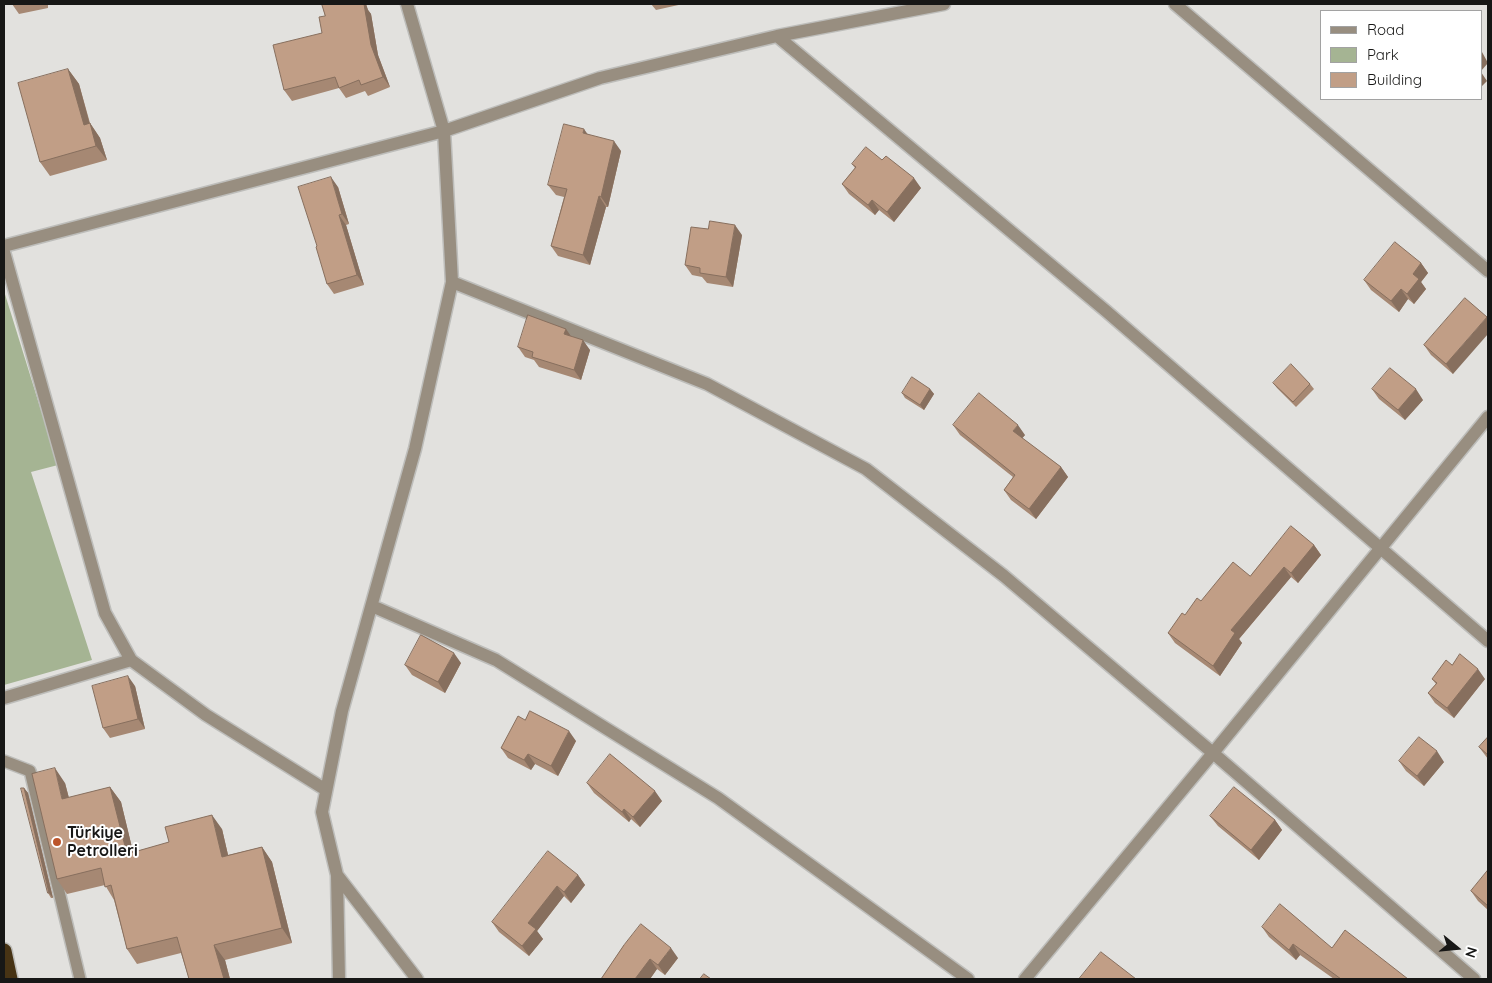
<!DOCTYPE html>
<meta charset="utf-8">
<style>
body{margin:0}
#map{position:relative;width:1492px;height:983px;overflow:hidden;background:#e2e1de;font-family:Quicksand,sans-serif}
canvas{display:block}
.frame{position:absolute;inset:0;border:5px solid #171716;pointer-events:none}
.legend{position:absolute;left:1320px;top:10px;width:162px;height:90px;box-sizing:border-box;background:#fff;border:1px solid #a2a2a2;margin:0;padding:6px 9px;list-style:none;font-size:15px;color:#171716}
.legend li{display:flex;align-items:center;gap:10px;height:25px}
.legend b{width:25px;border:1px solid #a2a2a2}
.north{position:absolute;left:1432px;top:923px;width:50px;height:50px;-webkit-text-stroke:4px #fff;paint-order:stroke;rotate:107deg;font-size:14px;font-weight:700;line-height:20px;text-align:center;color:#171716}
.north::after{content:'';display:block;margin:auto;width:18px;height:22px;background:#171716;clip-path:polygon(50% 0,100% 100%,50% 72%,0 100%)}
</style>
<div id="map">
<canvas width="1492" height="983"></canvas>
<div class="frame"></div>
<ul class="legend">
<li><b style="height:6px;background:#988e80"></b>Road</li>
<li><b style="height:14px;background:#a5b493"></b>Park</li>
<li><b style="height:14px;background:#c19e86"></b>Building</li>
</ul>
<div class="north">N</div>
</div>
<script>
const ctx = document.querySelector('canvas').getContext('2d');
ctx.lineJoin = 'round';
function paint(path, color) {
  ctx.fillStyle = color;
  ctx.fill(path, 'evenodd');
}
function stroke(path, color, width, dash) {
  ctx.strokeStyle = color;
  ctx.lineWidth = width;
  ctx.lineCap = dash ? 'butt' : 'round';
  ctx.setLineDash(dash || []);
  ctx.stroke(path);
}
function label(font, color, halo, rows, align = 'center') {
  ctx.font = font + ' Quicksand,sans-serif';
  ctx.lineWidth = 4;
  ctx.setLineDash([]);
  ctx.textBaseline = 'middle';
  ctx.strokeStyle = halo;
  ctx.fillStyle = color;
  for (const [text, x, y, turn = 0] of rows) {
    ctx.save();
    ctx.translate(x, y);
    ctx.rotate((+turn || 0) * Math.PI / 180);
    ctx.textAlign = isNaN(turn) ? turn : align;
    if (halo) ctx.strokeText(text, 0, 0);
    ctx.fillText(text, 0, 0);
    ctx.restore();
  }
}
paint(new Path2D(`
 M4 291 58 465 31 472 92 660 4 685Z`), '#a5b493');
const lane = new Path2D(`
 M4 761 30 771 80 979`);
const street = new Path2D(`
 M1175 4 1488 271
 M777 36 1106 311 1488 641
 M4 246 444 131 600 78 777 36 944 4
 M4 252 105 613 131 660 206 715 326 790
 M452 282 707 384 866 469 1004 576 1213 753 1474 979
 M372 606 496 660 718 798 968 979
 M4 698 131 660
 M337 875 417 979
 M339 979 337 875 322 812 342 711 415 449 452 282 444 131 407 4
 M1025 979 1213 753 1488 417`);
const highway = new Path2D(`
 M4 951 10 979`);
stroke(lane, '#bdbdba', 14);
stroke(street, '#bdbdba', 15);
stroke(highway, '#bdbdba', 18);
stroke(lane, '#988e80', 11);
stroke(street, '#988e80', 12);
stroke(highway, '#473314', 15);
paint(new Path2D(`
 M12 4H48V8L19 14Z
 M322 4H366L368 10 371 14 378 55 390 87 368 96 365 91 346 98 339 88 292 101 284 90 322 33 325 16Z
 M651 4H683L656 10Z
 M68 69 79 84 90 123 100 138 107 160 50 176 40 162Z
 M588 135 621 151 608 207H606L590 265 558 256 551 246 564 197 556 195 548 185Z
 M882 160 921 188 894 222 879 210 875 215 849 194 842 184 855 168 852 164Z
 M338 187 349 224 346 225 364 285 334 294 327 284 317 246Z
 M742 235 733 287 707 283 702 277 692 275 685 265Z
 M1421 263 1428 273 1421 282 1426 289 1414 304 1408 299 1399 312 1371 290 1364 280Z
 M1465 298 1453 374 1431 355 1424 345Z
 M570 336 590 350 581 380 539 367 534 360 525 357 518 347Z
 M1273 383 1310 384 1314 389 1296 407 1277 388Z
 M930 389 934 394 924 410 905 398 902 393Z
 M1372 389 1423 400 1405 420 1379 399Z
 M953 425 1025 435 1022 438 1061 467 1068 477 1036 519 1011 500 1004 490 1013 477 960 435Z
 M1314 545 1321 555 1298 583 1291 577 1239 639 1242 643 1220 676 1175 643 1168 633 1201 601Z
 M461 663 445 693 412 675 405 665Z
 M1452 665 1485 679 1454 718 1435 703 1428 693 1436 684 1432 679Z
 M135 686 145 729 110 738 103 728Z
 M525 720 576 741 558 776 535 764 531 770 508 758 501 748Z
 M1488 737V759L1479 747Z
 M1399 761 1444 762 1424 786 1406 771Z
 M65 783 69 798 110 787 121 802 133 852 222 829 228 855 262 847 272 862 292 943 225 960 230 979H189L181 953 137 964 127 949 114 900 105 885 67 894 57 879Z
 M587 783 662 801 640 827 631 819 629 822 594 793Z
 M24 788 28 793 53 898H51L48 893Z
 M1210 816 1275 820 1282 830 1259 860 1218 826Z
 M1488 870V910L1478 901 1471 891Z
 M578 875 585 885 571 903 564 896 537 931 543 939 529 956 499 932 492 922Z
 M1262 927 1332 948 1408 979H1334L1300 955 1296 960 1269 937Z
 M624 945 678 958 665 975 657 969 650 979H601Z`), '#a68873');
paint(new Path2D(`
 M362 4H366L368 10 371 14 378 55 390 87 383 77 371 45Z
 M1482 52 1488 63 1481 71V53Z
 M68 69 79 84 94 140 84 125Z
 M1481 72 1487 81 1481 87Z
 M90 123 100 138 107 160 96 146Z
 M584 129 591 139 583 133Z
 M614 141 621 151 608 207 601 197Z
 M331 177 338 187 349 224 342 214Z
 M914 178 921 188 894 222 887 212Z
 M599 196 606 207 590 265 583 255Z
 M872 200 879 210 875 215 868 205Z
 M339 215 346 225 364 285 357 275Z
 M735 225 742 235 733 287 726 277Z
 M1421 263 1428 273 1421 282 1426 289 1414 304 1407 294 1413 274Z
 M1401 289 1408 299 1399 312 1391 301Z
 M1487 317 1488 319V334L1453 374 1446 364Z
 M566 329 573 339 564 334Z
 M583 340 590 350 581 380 574 370Z
 M930 389 934 394 924 410 920 405Z
 M1416 389 1423 400 1405 420 1398 410Z
 M1018 425 1025 435 1020 441 1013 431Z
 M1061 467 1068 477 1036 519 1029 509Z
 M1314 545 1321 555 1298 583 1291 573Z
 M1284 567 1291 577 1239 639 1242 643 1220 676 1213 666 1231 630Z
 M454 653 461 663 445 693 438 682Z
 M1478 669 1485 679 1454 718 1447 708Z
 M128 676 135 686 145 729 138 719Z
 M569 731 576 741 558 776 551 766Z
 M1437 751 1444 762 1424 786 1417 776Z
 M528 754 535 764 531 770 524 760Z
 M55 768 65 783 73 814 62 799Z
 M110 787 121 802 137 868 127 854Z
 M24 788 28 793 53 898 49 893Z
 M655 791 662 801 640 827 633 817Z
 M624 809 631 819 629 822 622 812Z
 M212 815 222 829 232 872 222 857Z
 M1275 820 1282 830 1259 860 1251 850Z
 M262 847 272 862 292 943 282 928Z
 M578 875 585 885 571 903 564 892Z
 M557 886 564 896 537 931 543 939 529 956 522 946 528 923Z
 M1293 944 1300 955 1296 960 1289 950Z
 M214 945 225 960 230 979H224Z
 M671 948 678 958 665 975 658 965Z
 M650 959 657 969 650 979H635Z`), '#876f5e');
const building = new Path2D(`
 M322 4H364L371 45 383 77 361 85 359 80 339 88 335 77 284 90 273 45 322 33 319 17 325 16Z
 M68 69 84 125 90 123 96 146 40 162 18 83Z
 M564 124 584 129 583 133 614 141 601 197 599 196 583 255 551 246 567 189 548 185Z
 M866 147 882 160 886 156 914 178 887 212 872 200 868 205 842 184 856 167 852 164Z
 M331 177 342 214 339 215 357 275 327 284 316 247 317 246 298 187Z
 M710 221 735 225 726 277 700 273V268L685 265 691 227 708 229Z
 M1395 242 1421 263 1413 274 1419 279 1407 294 1401 289 1391 301 1364 280Z
 M1465 298 1487 317 1446 364 1424 345Z
 M528 315 566 329 564 334 583 340 574 370 532 357 533 352 518 347Z
 M1291 364 1310 384 1293 402 1273 383Z
 M1390 368 1416 389 1398 410 1372 389Z
 M912 377 930 389 920 405 902 393Z
 M979 393 1018 425 1013 431 1061 467 1029 509 1004 490 1015 475 953 425Z
 M1291 526 1314 545 1291 573 1284 567 1231 630 1235 633 1213 666 1168 633 1182 613 1185 615 1197 598 1201 601 1233 562 1250 576Z
 M421 635 454 653 438 682 405 665Z
 M1460 654 1478 669 1447 708 1428 693 1437 683 1432 679 1446 660 1452 665Z
 M128 676 138 719 103 728 92 686Z
 M530 711 569 731 551 766 528 754 524 760 501 748 518 716 525 720Z
 M1419 737 1437 751 1417 776 1399 761Z
 M1488 737V755L1479 747Z
 M610 754 655 791 633 817 624 809 622 812 587 783Z
 M55 768 62 799 110 787 127 854 169 842 165 827 212 815 222 857 262 847 282 928 214 945 224 979H189L177 937 127 949 111 885 105 887 101 868 57 879 32 774Z
 M1234 787 1275 820 1251 850 1210 816Z
 M21 788H24L49 893H48Z
 M548 851 578 875 564 892 557 886 528 923 536 929 522 946 492 922Z
 M1488 870V906L1471 891Z
 M1280 904 1332 948 1345 930 1408 979H1341L1293 944 1289 950 1262 927Z
 M641 924 671 948 658 965 650 959 635 979H601L624 945Z
 M1101 952 1136 979H1079Z
 M704 974 711 979H700Z`);
paint(building, '#c19e86');
stroke(building, '#876f5e', 1);
for (const [x, y, r, color] of [
 [57,842,5,"#bc552b"]
]) {
  const dot = new Path2D();
  dot.arc(x, y, r, 0, 2 * Math.PI);
  ctx.fillStyle = color;
  ctx.fill(dot);
  stroke(dot, '#fff', 2);
}
label('bold 16px', '#171716', '#fff', [
 ["Türkiye",67,833],
 ["Petrolleri",67,851]
], 'left');
</script>
